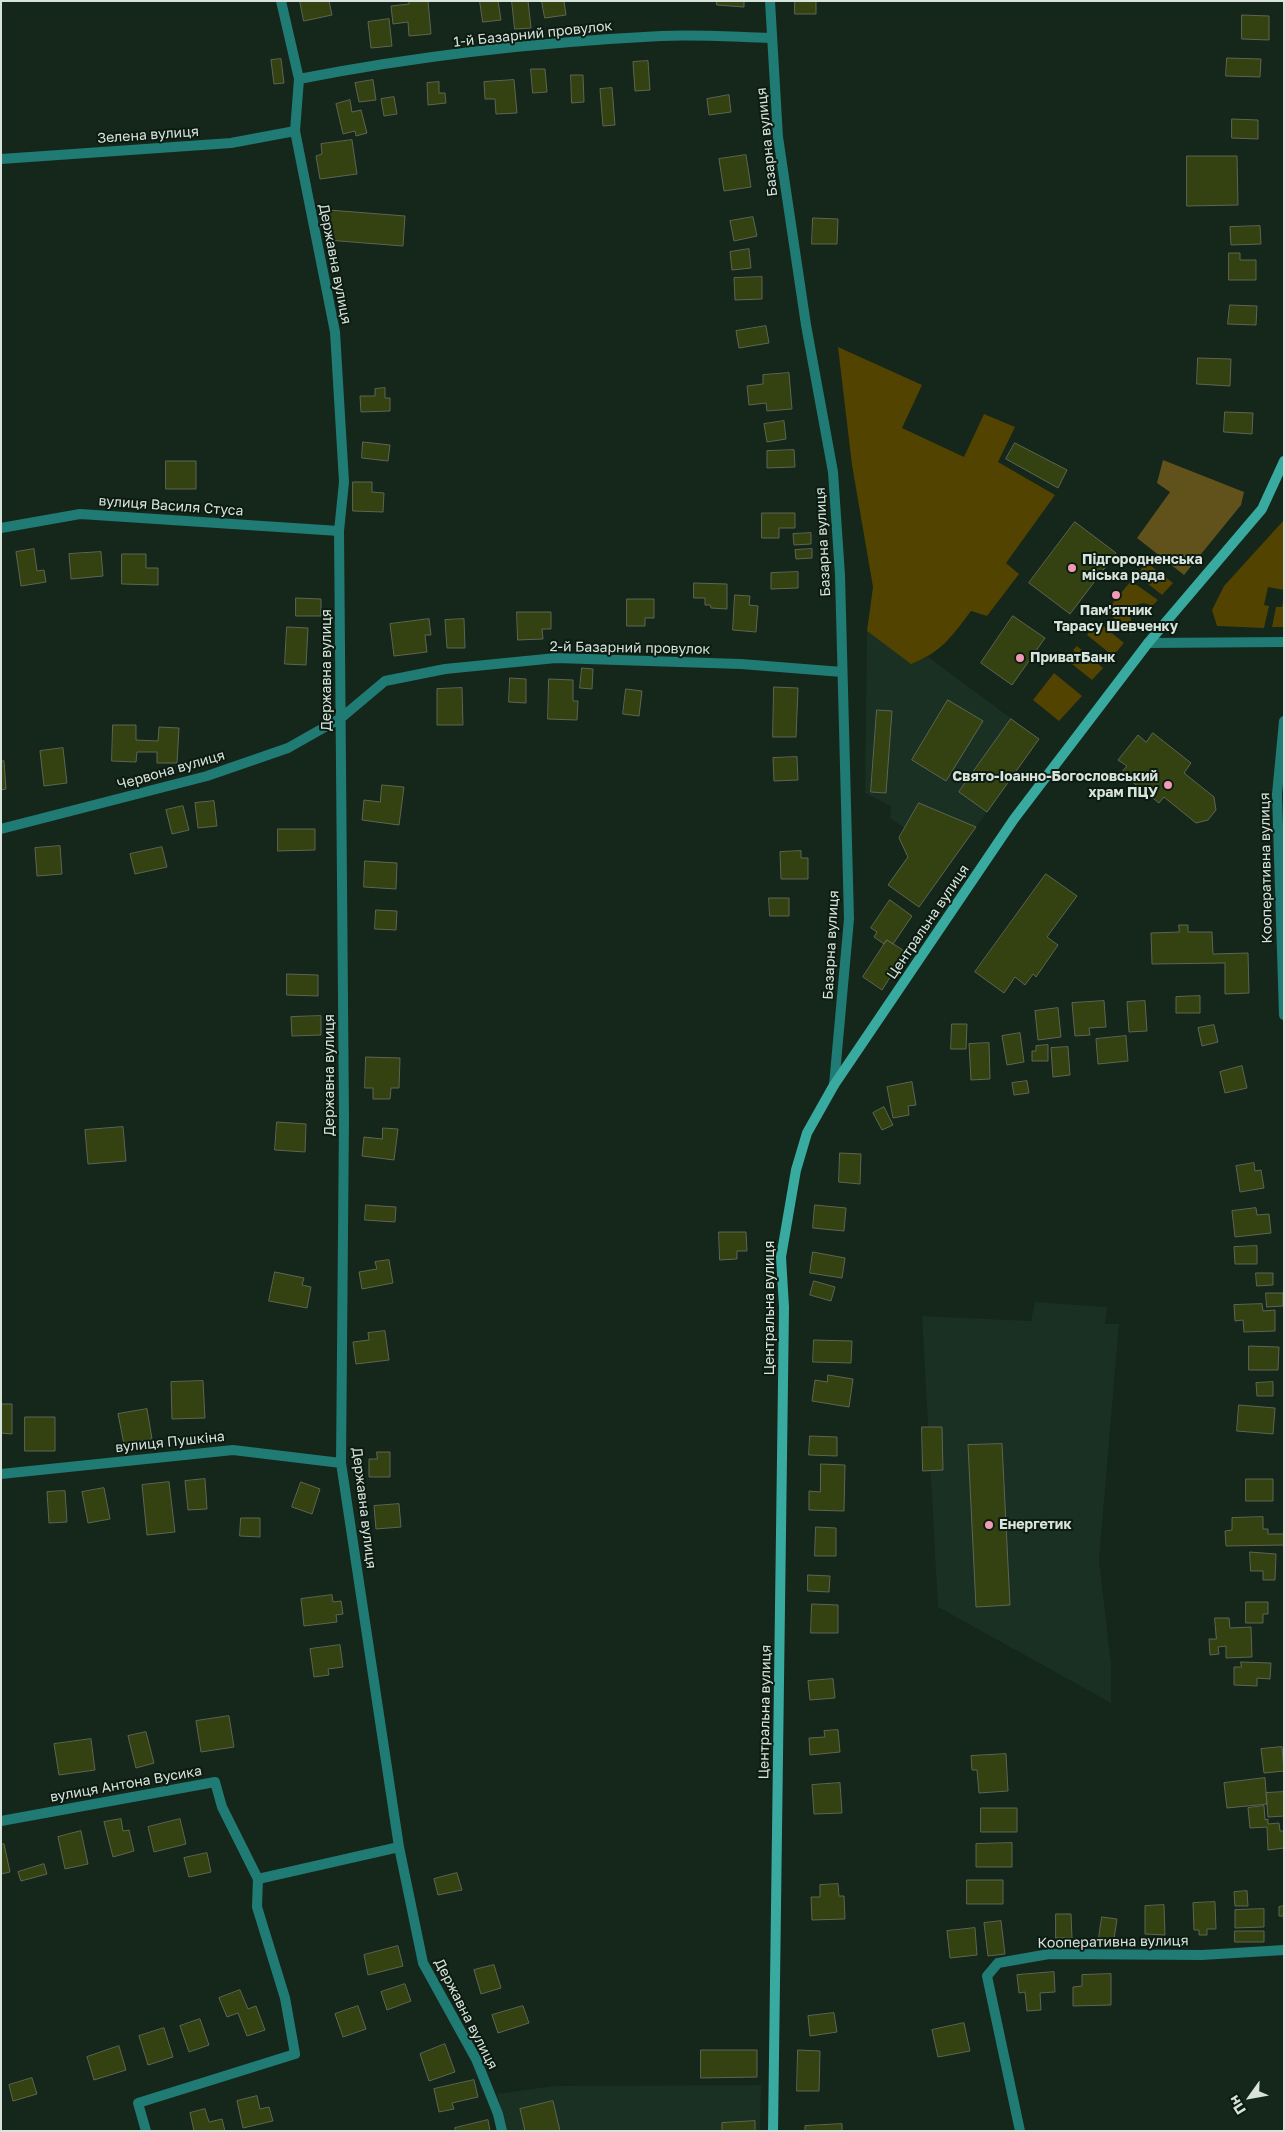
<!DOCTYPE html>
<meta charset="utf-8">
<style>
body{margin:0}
#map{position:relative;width:1285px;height:2132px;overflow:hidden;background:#15261b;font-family:"Golos Text",sans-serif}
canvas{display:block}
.frame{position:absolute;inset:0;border:2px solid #d8e3db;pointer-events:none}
.north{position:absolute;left:1225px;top:2072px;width:50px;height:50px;-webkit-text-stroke:4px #0c1c12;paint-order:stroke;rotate:238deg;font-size:14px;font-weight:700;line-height:20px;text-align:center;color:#d8e3db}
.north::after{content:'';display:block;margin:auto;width:18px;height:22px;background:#d8e3db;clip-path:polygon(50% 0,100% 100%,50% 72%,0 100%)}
</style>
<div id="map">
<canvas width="1285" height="2132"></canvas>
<div class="frame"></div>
<div class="north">Пн</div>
</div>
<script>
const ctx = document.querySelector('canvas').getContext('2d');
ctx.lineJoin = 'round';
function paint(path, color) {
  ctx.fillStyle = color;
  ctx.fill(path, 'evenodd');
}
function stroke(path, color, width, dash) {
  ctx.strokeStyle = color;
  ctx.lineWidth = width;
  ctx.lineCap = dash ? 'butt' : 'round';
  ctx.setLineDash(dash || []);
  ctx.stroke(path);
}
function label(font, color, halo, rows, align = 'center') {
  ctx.font = font + ' "Golos Text",sans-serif';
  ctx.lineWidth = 4;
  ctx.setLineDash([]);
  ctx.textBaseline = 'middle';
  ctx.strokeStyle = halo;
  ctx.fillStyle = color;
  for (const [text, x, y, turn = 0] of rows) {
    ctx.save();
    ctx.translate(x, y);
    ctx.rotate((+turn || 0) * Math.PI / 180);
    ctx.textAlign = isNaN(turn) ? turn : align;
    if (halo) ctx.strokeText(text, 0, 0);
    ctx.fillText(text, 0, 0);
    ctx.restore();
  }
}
paint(new Path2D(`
 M867 631 911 663 928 657 1039 739 976 827 920 803 905 828 890 818 891 806 865 793Z
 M1035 1302 1107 1307 1105 1324H1119L1099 1560 1111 1664V1703L938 1607 922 1316 1031 1321Z
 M761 2085 760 2131H506L497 2094 554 2086Z`), '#193022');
paint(new Path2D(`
 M838 347 922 385 902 428 964 457 984 414 1015 427 998 462 1055 495 1006 563 1019 574 987 616 971 611C952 636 942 652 911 664L867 631 873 587 852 465Z
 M1284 520V590L1268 587 1264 605 1269 606 1264 628 1217 626 1212 610 1224 586Z
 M1146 562 1173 583 1162 595 1137 575Z
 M1131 581 1158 600 1152 606C1143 601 1137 603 1130 610L1131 622 1137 628 1131 634 1106 611Z
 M1284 595V627H1272L1276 607H1282Z
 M1097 621 1124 643 1113 656 1087 635Z
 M1077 646 1103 668 1092 680 1067 660 1070 656 1076 661 1080 657 1073 650Z
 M1054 673 1082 696 1059 721 1033 700Z`), '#534300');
paint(new Path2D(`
 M1163 460 1244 492 1241 505 1184 575 1137 538 1170 492 1157 483Z`), '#61521b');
const building = new Path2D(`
 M300 1H329L332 15 304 21Z
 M428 1 431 34 409 36 408 22 393 24 391 6 409 4V2Z
 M480 1H498L501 20 483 22Z
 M512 1H528L531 28 515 29Z
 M542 1H564L566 15 545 18Z
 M717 1H744V7L717 5Z
 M795 1H816V14H795Z
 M1242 15 1269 16V40L1242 39Z
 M389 19 392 46 371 48 368 22Z
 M1227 58 1261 59 1260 77 1226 76Z
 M281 59 284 83 274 84 271 60Z
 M648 61 650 90 635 91 633 62Z
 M531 69H545L547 92 533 93Z
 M571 75H583L584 102 572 103Z
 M373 80 376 100 359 102 355 83Z
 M514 80 517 113 496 114 495 99H485L484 82Z
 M439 82V93H445L446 103 428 105 427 83Z
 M612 88 615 125 603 126 600 89Z
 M729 95 731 112 709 115 707 99Z
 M394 97 397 114 384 116 381 99Z
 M350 100 352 112 361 110 367 133 356 136 355 131 343 134 336 104Z
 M1232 119 1258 120V139L1232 138Z
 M352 140 357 174 320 179 316 156 322 154 321 144Z
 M746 155 751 187 724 191 719 159Z
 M1187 156H1237L1238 205 1187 206Z
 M329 210 405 216 403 246 327 240Z
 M753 217 757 236 734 241 730 221Z
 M813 218 838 219 837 244H812Z
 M1260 226 1261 244 1231 245 1230 227Z
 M749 249 751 268 732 270 730 252Z
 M1229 253H1240V260H1256V280H1229Z
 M762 277V299L735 300 734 278Z
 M1230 305 1257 306 1256 325 1228 324Z
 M766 326 769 343 739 348 736 331Z
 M1198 358 1231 359 1230 386 1197 384Z
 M789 373 792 409 767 411 766 403 749 405 747 386 763 384V375Z
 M385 388V398H390V411L361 412 360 396H375V389Z
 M1225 412 1253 413 1252 434 1224 432Z
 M784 421 786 439 767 442 764 424Z
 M363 442 390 445 388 461 362 458Z
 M1015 443 1067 470 1058 488 1006 459Z
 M794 450 795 467 767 468V451Z
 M166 461H196V489H166Z
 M353 482H372V492L384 493 383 512 353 511Z
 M762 513H795V528H779V538H762Z
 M1075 522 1116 553 1070 614 1029 583Z
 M811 533V544L794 545 793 534Z
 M34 549 37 571 44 570 46 582 21 586 16 552Z
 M812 549V558L796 559 795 550Z
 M101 552 103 576 71 579 69 554Z
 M122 554H146V568H158V585L122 584Z
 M798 572V588L771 589V573Z
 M694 583 727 584V609L711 608 710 605H705V598H694Z
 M735 595 750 596 749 605 758 606 756 632 733 630Z
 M296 598 321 599V616H296Z
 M627 599H654V618H645V626H627Z
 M517 612H551V629H542L543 639 518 640Z
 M1013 616 1045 638 1012 685 981 663Z
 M429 619 431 635H425L427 652 394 656 390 624Z
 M464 619 465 648H447L445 620Z
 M287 627 308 628 306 665 285 664Z
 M582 668 593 669 592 689 580 688Z
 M510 678 526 679V703L509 702Z
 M549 679 573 680V701H578L577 720 548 719Z
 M774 687 798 688 796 737H773Z
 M462 688 463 725H437V689Z
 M626 689 642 691 639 716 623 714Z
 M948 700 983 721 946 781 912 760Z
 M877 710 892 711 886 793 871 792Z
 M1011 719 1039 739 987 812 959 792Z
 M113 725H136V740L158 741 159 727 179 728 177 763H157V752H137L136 762 112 761Z
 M1153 733 1191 763 1184 773 1214 797 1216 810 1208 820 1196 823 1164 797 1159 803 1121 773 1127 766 1118 760 1138 735 1146 742Z
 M63 748 67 783 44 786 40 751Z
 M797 757 798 780 774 781 773 758Z
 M4 761 6 789 1 790V762Z
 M382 785 404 787 399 825 362 820 364 800 380 802Z
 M214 801 217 826 198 828 195 803Z
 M919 803 976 827 919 907 888 885 908 857 899 838Z
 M183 806 189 830 172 834 166 810Z
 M278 829H315V850L278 851Z
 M60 846 62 874 37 876 35 848Z
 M162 847 167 867 135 874 130 854Z
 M801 851V858H808V879H781L780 852Z
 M365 861 397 863 396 889 364 887Z
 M1046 874 1077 896 1047 937 1058 945 1036 977 1033 974 1025 985 1015 977 1004 993 975 972Z
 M769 898H789V916H770Z
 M890 900 912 916 893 944 887 940 884 944 874 937 877 932 871 928Z
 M376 910 397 911 396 930 375 929Z
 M1179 925H1188V932H1212L1213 954 1248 953 1249 993 1225 994V963L1152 964 1151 933 1179 932Z
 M887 940 906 952 882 990 863 977Z
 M287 974 318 975V996L287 995Z
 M1200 996V1013H1176V997Z
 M1104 1001 1106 1027 1089 1028 1090 1035 1075 1036 1072 1003Z
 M1145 1001 1147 1031 1129 1032 1127 1002Z
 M1058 1008 1061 1037 1038 1040 1035 1011Z
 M321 1016V1035L292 1036 291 1017Z
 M952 1024H967L966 1049H951Z
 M1214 1025 1218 1042 1202 1046 1198 1028Z
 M1020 1033 1024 1062 1007 1065 1002 1036Z
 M1126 1036 1128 1061 1098 1064 1096 1039Z
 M989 1043 990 1079 971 1080 969 1044Z
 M1048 1045V1061H1032V1051H1036V1046Z
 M1068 1047 1070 1075 1053 1077 1051 1048Z
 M366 1057 400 1058 399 1088H391L390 1099H373V1088H365Z
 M1242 1066 1247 1088 1225 1093 1220 1072Z
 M1027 1081 1029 1093 1014 1095 1012 1083Z
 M912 1082 916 1105 908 1106 909 1115 893 1118 887 1087Z
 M884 1107 893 1125 882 1130 873 1113Z
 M277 1122 306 1124 305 1152 275 1150Z
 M123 1127 126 1161 88 1164 85 1130Z
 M383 1128 398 1129 394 1160 362 1156 364 1137 382 1139Z
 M840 1153 861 1154 860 1184 839 1182Z
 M1254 1163 1255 1171 1261 1170 1264 1188 1240 1192 1236 1166Z
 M366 1205 396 1207 395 1222 365 1220Z
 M815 1205 846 1208 844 1231 813 1228Z
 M1256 1208 1257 1215 1269 1214 1271 1233 1235 1237 1232 1211Z
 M719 1232H746L747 1251H737V1259L720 1260Z
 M1257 1246V1264H1235L1234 1247Z
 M813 1252 845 1258 842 1278 810 1273Z
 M389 1260 393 1283 362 1289 359 1272 377 1269 375 1262Z
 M275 1272 304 1278 302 1285 311 1287 307 1308 269 1301Z
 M1256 1273H1273V1285L1257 1286Z
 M814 1281 835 1287 831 1301 810 1295Z
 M1266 1293H1283V1306L1267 1307Z
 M1262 1304 1263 1311 1275 1310V1331L1244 1332 1243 1320 1235 1321 1234 1305Z
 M385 1331 389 1360 356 1364 353 1342 369 1340 368 1333Z
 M814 1340 852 1341 851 1363 813 1362Z
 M1249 1346 1279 1347 1278 1370H1249Z
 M828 1375 853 1379 849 1407 812 1401 815 1380 827 1382Z
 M203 1381 205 1418 172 1419 171 1382Z
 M1273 1382V1396H1257L1256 1383Z
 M1 1404H12V1434L1 1433Z
 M1239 1405 1275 1408 1273 1434 1237 1431Z
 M147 1409 152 1439 124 1444 118 1414Z
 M25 1417H55V1451H25Z
 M922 1427H942L943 1470 923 1471Z
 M810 1436 837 1437V1456L809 1455Z
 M1002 1444 1010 1605 976 1607 968 1445Z
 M377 1452H390V1477H369V1459H377Z
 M821 1464 845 1465 844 1511 809 1510V1491L820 1492Z
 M205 1479 207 1509 188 1510 185 1481Z
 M1246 1479H1273V1501H1246Z
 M169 1482 175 1532 147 1535 142 1485Z
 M301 1482 320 1489 312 1514 292 1507Z
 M104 1488 110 1519 88 1523 82 1492Z
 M65 1491 67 1522 49 1523 47 1492Z
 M399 1504 401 1527 376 1529 374 1506Z
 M1263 1517V1529H1268V1534H1284V1545L1226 1546 1225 1531 1232 1530V1518Z
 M241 1518H260V1537L240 1536Z
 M816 1527 836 1528V1556H815Z
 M1250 1552 1276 1554 1275 1580H1263V1571H1251Z
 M808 1575 830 1576 829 1592 808 1591Z
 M332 1595 333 1602 341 1601 343 1614 336 1615 337 1622 304 1626 301 1599Z
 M1246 1602H1268V1614H1263V1623H1246Z
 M812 1604 838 1605V1633H811Z
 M1215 1618H1229L1230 1628 1251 1627 1252 1657 1226 1658V1646L1218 1647 1219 1654 1210 1655 1209 1639H1216Z
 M340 1645 343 1667 328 1669 329 1675 314 1677 310 1649Z
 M1241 1662 1271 1663 1270 1679 1257 1678V1686L1234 1685V1667H1241Z
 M833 1679 835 1698 810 1700 808 1681Z
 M229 1716 234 1747 201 1752 196 1721Z
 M838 1730 840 1752 810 1755 809 1738 825 1737 824 1731Z
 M146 1732 154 1763 136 1768 128 1736Z
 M91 1739 95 1770 59 1775 54 1744Z
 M1282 1747 1284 1771 1264 1773 1261 1749Z
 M1006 1754 1008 1791 979 1793 977 1770H972L971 1756Z
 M1265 1778 1267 1804 1227 1808 1224 1783Z
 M840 1783 842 1813 814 1814 812 1785Z
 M1284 1792V1816L1268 1817 1266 1793Z
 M1264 1806 1265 1820 1268 1819V1824L1279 1823 1280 1831H1284V1848L1268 1850 1267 1827 1250 1828 1248 1808Z
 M981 1808H1017V1832H981Z
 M121 1819 123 1831 129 1830 134 1851 113 1857 104 1822Z
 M180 1819 186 1844 154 1852 148 1827Z
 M81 1831 88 1864 65 1869 58 1837Z
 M1012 1843V1867H976V1844Z
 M4 1844 10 1872 1 1874V1845Z
 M207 1853 211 1872 189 1877 184 1858Z
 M44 1864 47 1874 21 1881 18 1872Z
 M457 1873 462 1890 438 1895 434 1879Z
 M967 1880H1003V1904H967Z
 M838 1884 839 1896H844L845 1919 812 1920 811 1897H820V1885Z
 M1247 1891 1248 1906H1235L1234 1892Z
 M1215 1902 1216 1929H1207V1935H1199V1930H1194L1193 1903Z
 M1164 1905 1165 1935 1145 1934V1906Z
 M1284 1906V1916H1279V1907Z
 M1264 1909V1927L1235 1928V1910Z
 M1056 1914H1071L1072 1938H1056Z
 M1102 1917 1117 1919 1114 1939 1099 1938Z
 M1001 1921 1005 1954 988 1956 984 1923Z
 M975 1928 977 1955 950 1958 947 1931Z
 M1235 1931H1264V1942H1235Z
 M398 1946 403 1966 368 1975 364 1955Z
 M494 1965 501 1988 481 1994 474 1970Z
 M1054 1972 1055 1992 1040 1993 1041 2010 1027 2011 1025 1992 1019 1993 1017 1975Z
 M1111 1974V2005L1073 2006V1987L1082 1986V1975Z
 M405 1984 411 2001 387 2010 381 1992Z
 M240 1990 248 2009 256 2006 265 2030 247 2036 238 2013 227 2017 219 1998Z
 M358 2006 366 2029 343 2037 335 2014Z
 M523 2006 529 2023 498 2033 492 2015Z
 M834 2013 837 2032 810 2036 808 2016Z
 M200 2019 209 2045 189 2052 180 2026Z
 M964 2023 970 2051 938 2057 932 2030Z
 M164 2028 173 2057 148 2065 139 2036Z
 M445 2044 455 2072 429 2081 420 2054Z
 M119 2046 126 2070 94 2080 87 2057Z
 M701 2050H757V2077L701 2078Z
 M798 2050 820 2051 819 2091H797Z
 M32 2078 37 2094 13 2101 9 2085Z
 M474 2080 478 2097 452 2103 454 2109 439 2112 434 2089Z
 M257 2096 260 2109 269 2107 273 2121 243 2128 237 2101Z
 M553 2101 560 2131H525L520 2109Z
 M205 2109 209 2122 222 2119 225 2131H194L190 2113Z
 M488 2120 490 2131H455V2128Z
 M755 2121V2131H722V2123Z
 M842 2124V2131H805V2126Z`);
paint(building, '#334210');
stroke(building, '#5e6553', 1);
stroke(new Path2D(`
 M281 1 299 79 295 131 335 332 344 482 339 531 344 1118 341 1463 399 1847 423 1963 476 2059 498 2114 502 2131
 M770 1 778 137 806 325 833 472 840 575 849 919 834 1085
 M299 79C416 56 542 42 661 36 697 34 734 37 771 38
 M1 159 231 143 295 131
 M1 528 80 514 339 531
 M1148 643 1284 642
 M1284 721 1277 794 1284 1015
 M1 829 207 776 288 748 341 718 385 681 445 669 556 658 741 664 842 672
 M1 1474 233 1450 341 1463
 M1 1821 215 1782 222 1807 258 1879 399 1847
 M146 2131 138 2103 295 2054 285 1998 257 1907 258 1879
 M1020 2131 987 1976 998 1963 1049 1954 1202 1955 1284 1950`), '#1f7b73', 10);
stroke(new Path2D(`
 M773 2131 784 1307 781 1257 796 1170 807 1133 834 1085 1014 819 1148 643 1262 509 1284 461`), '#39aaa0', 10);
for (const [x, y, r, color] of [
 [1072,568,5,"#f19ab4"],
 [1116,595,5,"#f19ab4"],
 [1020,658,5,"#f19ab4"],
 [1168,785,5,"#f19ab4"],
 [989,1525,5,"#f19ab4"]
]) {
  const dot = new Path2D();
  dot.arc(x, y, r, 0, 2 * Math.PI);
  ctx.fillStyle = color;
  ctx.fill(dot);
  stroke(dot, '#0c1c12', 2);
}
label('14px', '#d8e3db', '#0c1c12', [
 ["1-й Базарний провулок",533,34,-6],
 ["Зелена вулиця",148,135,-4],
 ["Базарна вулиця",767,142,-96],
 ["Державна вулиця",335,264,79],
 ["вулиця Василя Стуса",171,506,4],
 ["Базарна вулиця",823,542,-93],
 ["2-й Базарний провулок",630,648,1],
 ["Державна вулиця",327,670,-90],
 ["Червона вулиця",171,770,-16],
 ["Кооперативна вулиця",1266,868,-91],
 ["Центральна вулиця",928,922,-56],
 ["Базарна вулиця",831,945,-87],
 ["Державна вулиця",330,1075,-90],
 ["Центральна вулиця",770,1308,-90],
 ["вулиця Пушкіна",170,1442,-6],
 ["Державна вулиця",364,1508,83],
 ["Центральна вулиця",765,1712,-89],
 ["вулиця Антона Вусика",126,1784,-10],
 ["Кооперативна вулиця",1113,1942,-1],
 ["Державна вулиця",466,2014,63]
]);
label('bold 14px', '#d8e3db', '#0c1c12', [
 ["Підгородненська",1082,560],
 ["міська рада",1082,576],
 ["Пам'ятник",1116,611,"center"],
 ["Тарасу Шевченку",1116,627,"center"],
 ["ПриватБанк",1030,658],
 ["Свято-Іоанно-Богословський",1158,777,"right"],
 ["храм ПЦУ",1158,793,"right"],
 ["Енергетик",999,1525]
], 'left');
</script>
